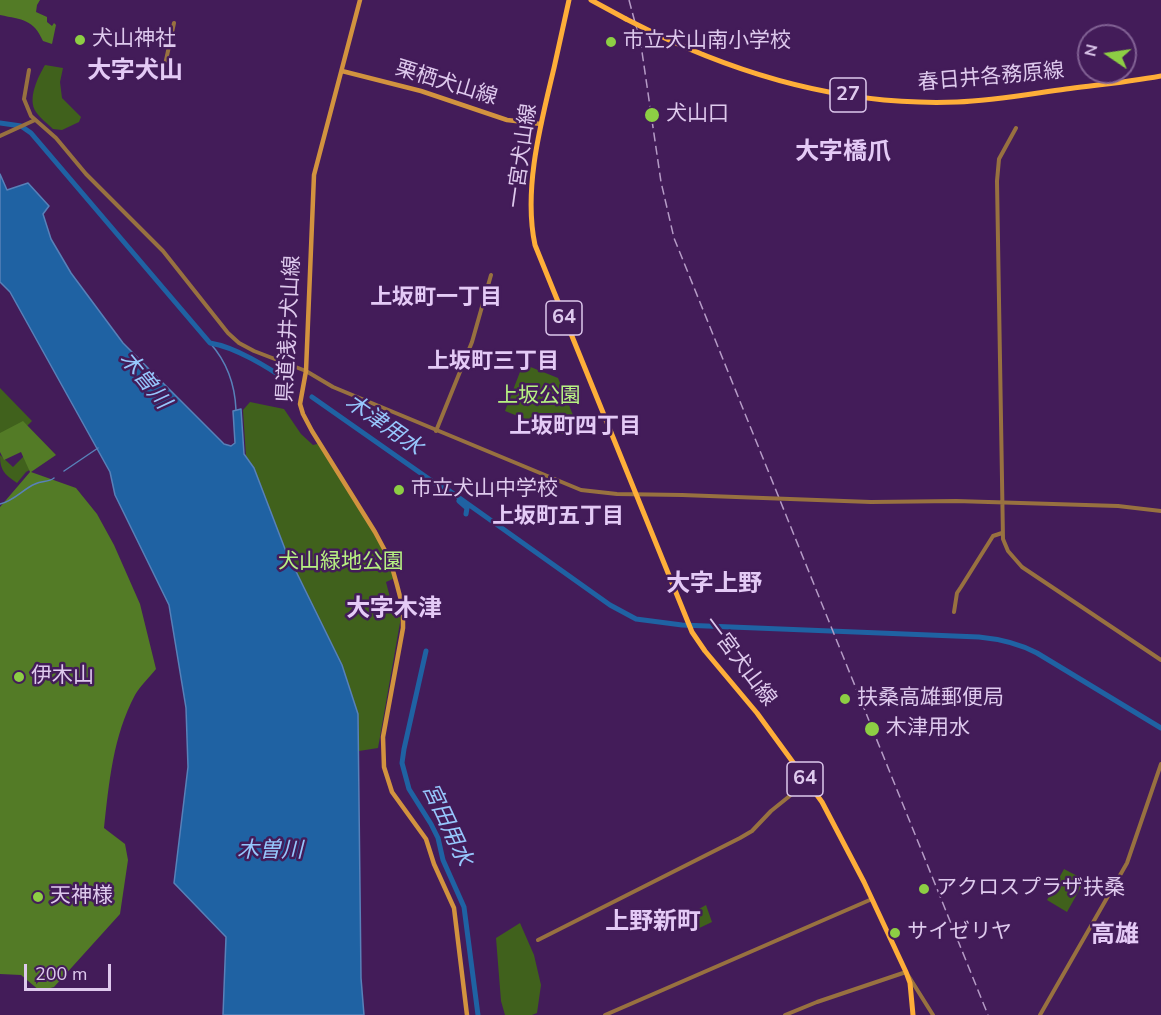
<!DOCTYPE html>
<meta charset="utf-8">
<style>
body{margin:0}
#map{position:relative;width:1161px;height:1015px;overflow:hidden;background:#431c59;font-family:"Nunito Sans",sans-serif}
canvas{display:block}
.north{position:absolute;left:1077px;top:24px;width:60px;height:60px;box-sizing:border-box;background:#431c59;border:2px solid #816194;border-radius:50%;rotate:283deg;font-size:16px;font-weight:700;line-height:24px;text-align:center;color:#dec9ed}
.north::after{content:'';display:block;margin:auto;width:21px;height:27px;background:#8dce44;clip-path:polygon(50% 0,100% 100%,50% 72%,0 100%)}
.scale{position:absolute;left:24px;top:964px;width:87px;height:27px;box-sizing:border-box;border:3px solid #dec9ed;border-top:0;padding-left:8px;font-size:18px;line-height:21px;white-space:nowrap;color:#dec9ed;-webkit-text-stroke:4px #431c59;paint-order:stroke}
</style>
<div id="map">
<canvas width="1161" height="1015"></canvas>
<div class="north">N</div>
<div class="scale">200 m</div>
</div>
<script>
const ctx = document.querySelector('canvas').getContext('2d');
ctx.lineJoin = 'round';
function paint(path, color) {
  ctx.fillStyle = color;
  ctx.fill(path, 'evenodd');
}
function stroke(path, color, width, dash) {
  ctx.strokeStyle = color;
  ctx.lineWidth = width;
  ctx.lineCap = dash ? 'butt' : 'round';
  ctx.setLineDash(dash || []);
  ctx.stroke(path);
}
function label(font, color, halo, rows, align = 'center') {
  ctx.font = font + ' "Nunito Sans","Noto Sans JP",sans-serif';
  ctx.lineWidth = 5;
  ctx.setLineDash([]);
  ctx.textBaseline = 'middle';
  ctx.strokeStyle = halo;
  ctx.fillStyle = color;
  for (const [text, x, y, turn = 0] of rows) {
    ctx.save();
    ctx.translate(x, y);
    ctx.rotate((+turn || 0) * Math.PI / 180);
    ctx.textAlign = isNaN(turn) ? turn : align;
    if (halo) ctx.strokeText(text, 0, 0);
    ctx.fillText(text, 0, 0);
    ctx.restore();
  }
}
paint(new Path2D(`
 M45 65 63 68 60 82 62 98 81 117 79 122 62 130 53 129C48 124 40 118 36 112 27 99 38 77 45 65Z
 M523 364 558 378 577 425 564 430 563 434 505 411Z
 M0 388 32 421 16 437 0 439Z
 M250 402 284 409 301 434 313 445 321 443 390 560 395 578 386 582 395 617H401L378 748 359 751 358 714 342 665 285 549 254 468 246 456 243 410Z
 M27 453 33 468 26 472 17 483C4 474 0 470 0 455L13 467Z
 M1064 869 1085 880 1067 912 1047 900Z
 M706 905 712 922 693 931 685 917Z
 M520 923 534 955 541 985 537 1013 532 1015H505L501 1001 496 938Z`), '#40611c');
paint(new Path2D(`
 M0 0H40L37 5 36 12 47 17V22L52 26 54 23 56 25 52 44 43 41C33 19 23 20 0 15Z
 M23 421 56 455 31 472 76 488 97 514 114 545 140 604 156 669C149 678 140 686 135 695 113 736 109 783 104 828L125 844 128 860 120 914 54 987 40 991 21 975 0 974V507L30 472 21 452 4 460 0 452V433Z`), '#537b26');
const water = new Path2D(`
 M0 174 7 190 28 183 49 206 43 214 51 239 71 273 123 343 224 444 231 446 235 443 233 411 241 409 244 454 254 468 285 549 342 665 358 714 361 978 364 1015H223L226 937 174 883 188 767 186 708 169 605 115 495 110 472 10 292 0 282Z`);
paint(water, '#1f62a3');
stroke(water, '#5881b9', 1.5);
stroke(new Path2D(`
 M210 343C227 362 235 385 236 410
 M64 471 98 448
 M0 504C14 501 23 489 35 484 42 480 48 483 54 478`), '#5881b9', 1.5);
stroke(new Path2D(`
 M0 123 21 126 31 133 210 343C235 347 268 367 289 382
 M312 397 439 486 444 487 610 605 636 619 682 625 979 637C1000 639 1018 643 1037 653L1161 728
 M459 501 467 508 466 514
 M426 651 404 749 402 763 409 789 431 824 438 838 443 860 464 907 478 1015`), '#1f62a3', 5);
stroke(new Path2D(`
 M165 65 174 23
 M29 70 24 99 31 116 56 138 86 174 163 251 228 333 239 343 254 351 306 371 333 387 581 490 617 494 682 495
 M1016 128 999 159 997 181 1003 539 1008 551 1022 567 1161 660
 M0 136 35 120
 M436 431 472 342 491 275
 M871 502 956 501 1118 506 1161 511
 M954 612 957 593 961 587 993 536 1002 533
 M538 940 740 838 752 831 771 811 807 782
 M605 1015 872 899
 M785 1015 817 1002 906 972 933 1015
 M1040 1015 1127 863 1161 764`), '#987140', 4);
stroke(new Path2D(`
 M360 0 314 175 306 371 300 404 303 414 312 431 375 532 390 560 397 585 403 608V628L383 737 384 767 392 792 426 839 434 864 454 908 467 1015
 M342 71 421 91 507 120 541 124`), '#d2933f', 4.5);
stroke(new Path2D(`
 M569 0C564 22 559 45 554 68 541 123 523 189 535 245L692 632 705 651 757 713 822 802 864 882 906 972 910 983 913 1015
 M591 0 626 19
 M652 32C747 78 851 106 957 102 993 101 1030 94 1066 89 1098 85 1129 82 1161 76`), '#feae39', 5);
stroke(new Path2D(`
 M629 0 641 45 661 182 674 238 988 1015`), '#b59bc6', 1.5, [9, 4.5]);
stroke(new Path2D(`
 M682 495 871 502`), '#987140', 4);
stroke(new Path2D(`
 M626 19 652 32`), '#feae39', 5);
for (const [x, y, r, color] of [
 [80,40,6,"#8dce44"],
 [611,42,6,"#8dce44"],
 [652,115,8,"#8dce44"],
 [399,490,6,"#8dce44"],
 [19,677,6,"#8dce44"],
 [845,699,6,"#8dce44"],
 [872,729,8,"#8dce44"],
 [924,889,6,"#8dce44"],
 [38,897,6,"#8dce44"],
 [895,933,6,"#8dce44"]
]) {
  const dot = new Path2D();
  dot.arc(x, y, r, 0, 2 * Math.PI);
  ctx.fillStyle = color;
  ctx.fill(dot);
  stroke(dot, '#431c59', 2);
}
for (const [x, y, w] of [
 [848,95,36],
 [564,318,36],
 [805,779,36]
]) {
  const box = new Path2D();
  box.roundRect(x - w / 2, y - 17, w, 34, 4.5);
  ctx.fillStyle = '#431c59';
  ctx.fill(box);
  stroke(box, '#dec9ed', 1.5);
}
label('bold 20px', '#dec9ed', null, [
 ["27",848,95],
 ["64",564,318],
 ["64",805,779]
]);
label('21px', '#dec9ed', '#431c59', [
 ["犬山神社",92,40],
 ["市立犬山南小学校",623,42],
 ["犬山口",666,115],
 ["市立犬山中学校",411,490],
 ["伊木山",31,677],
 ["扶桑高雄郵便局",857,699],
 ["木津用水",886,729],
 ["アクロスプラザ扶桑",936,889],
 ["天神様",50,897],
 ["サイゼリヤ",907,933]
], 'left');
label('21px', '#dec9ed', '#431c59', [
 ["春日井各務原線",991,78,-5],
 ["栗栖犬山線",446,84,17],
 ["一宮犬山線",523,156,-82],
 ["県道浅井犬山線",290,329,-87],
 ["一宮犬山線",739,662,53]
]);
label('21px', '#b7f182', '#431c59', [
 ["上坂公園",539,397],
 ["犬山緑地公園",341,563]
]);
label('bold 22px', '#e4caf6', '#431c59', [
 ["上坂町一丁目",436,299],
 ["上坂町三丁目",493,363],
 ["上坂町四丁目",575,428],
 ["上坂町五丁目",558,518]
]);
label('italic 22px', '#96c7fc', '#431c59', [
 ["木曽川",144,381,51],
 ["木津用水",383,426,35],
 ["宮田用水",446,825,65],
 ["木曽川",270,852]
]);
label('bold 24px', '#e4caf6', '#431c59', [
 ["大字犬山",135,72],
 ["大字橋爪",843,153],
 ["大字上野",714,585],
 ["大字木津",394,610],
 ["上野新町",653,923],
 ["高雄",1115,936]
]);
</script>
